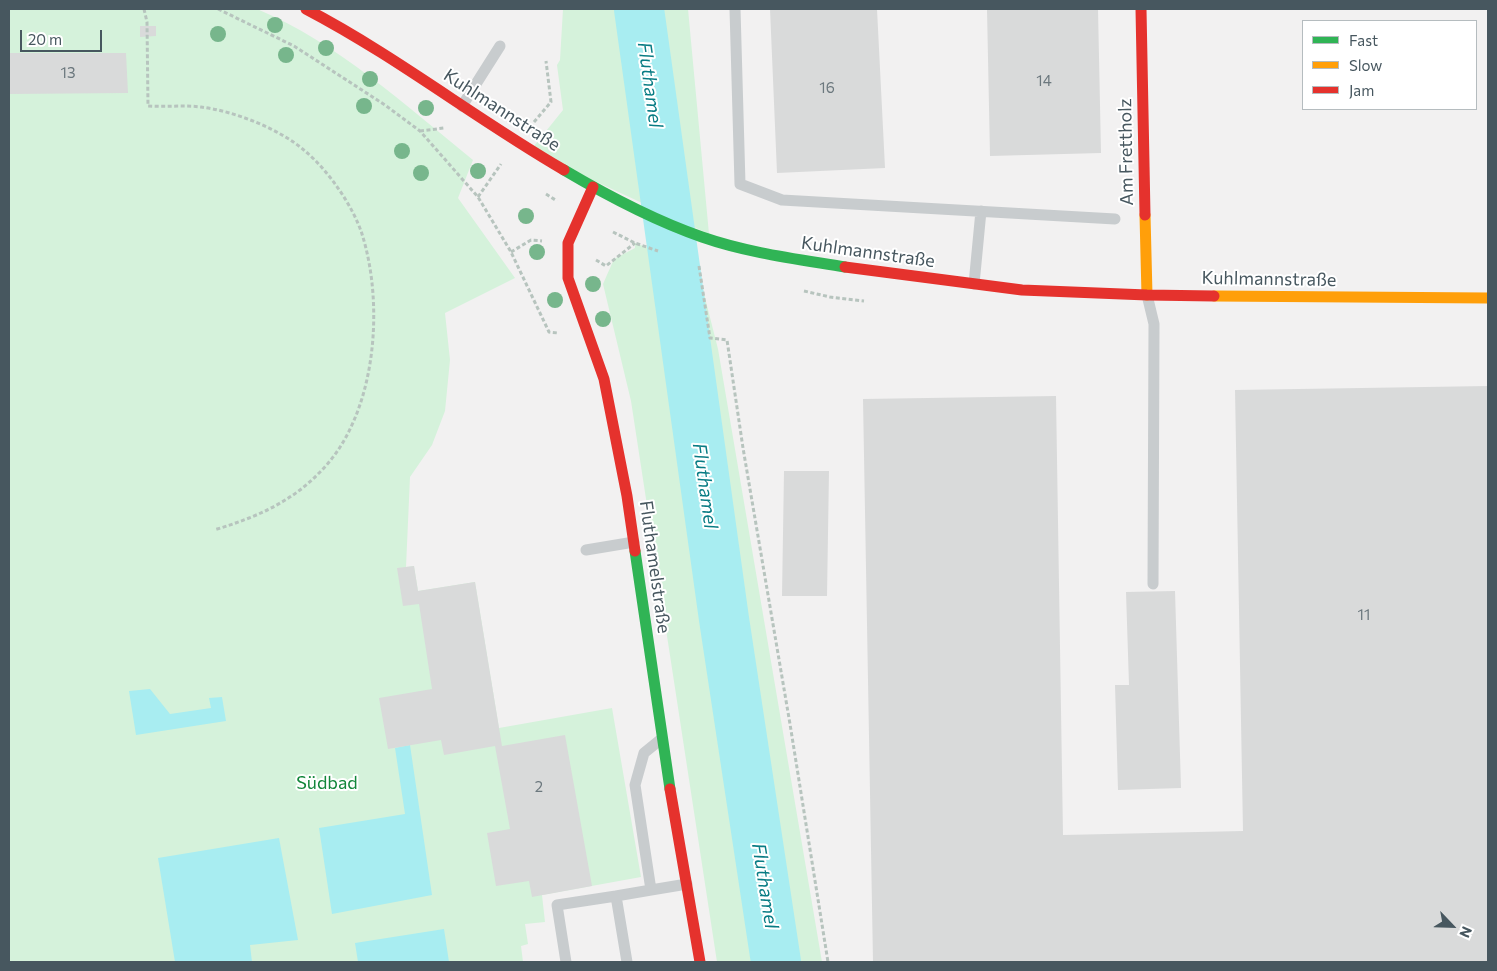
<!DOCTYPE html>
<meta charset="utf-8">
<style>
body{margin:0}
#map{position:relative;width:1497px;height:971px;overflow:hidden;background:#f2f1f1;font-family:Commissioner,sans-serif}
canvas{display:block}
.frame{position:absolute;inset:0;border:10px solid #47575f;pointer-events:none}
.legend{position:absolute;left:1302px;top:20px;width:175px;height:90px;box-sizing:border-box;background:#fff;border:1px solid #b5bcbf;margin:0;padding:6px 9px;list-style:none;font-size:15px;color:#47575f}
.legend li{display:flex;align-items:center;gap:10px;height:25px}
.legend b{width:25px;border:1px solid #b5bcbf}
.north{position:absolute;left:1427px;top:901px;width:50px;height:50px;-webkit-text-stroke:4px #fff;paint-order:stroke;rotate:114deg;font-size:14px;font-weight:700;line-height:20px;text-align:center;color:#47575f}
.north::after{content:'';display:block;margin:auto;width:18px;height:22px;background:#47575f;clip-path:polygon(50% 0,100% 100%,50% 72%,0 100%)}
.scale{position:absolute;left:20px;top:30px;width:82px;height:22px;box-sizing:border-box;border:2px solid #47575f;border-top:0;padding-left:6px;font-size:15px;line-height:18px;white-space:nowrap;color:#47575f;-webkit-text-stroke:4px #fff;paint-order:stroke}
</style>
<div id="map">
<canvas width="1497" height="971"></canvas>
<div class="frame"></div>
<ul class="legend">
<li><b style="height:6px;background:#30b455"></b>Fast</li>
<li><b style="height:6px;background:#ff9f0a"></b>Slow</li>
<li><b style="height:6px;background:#e5322d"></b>Jam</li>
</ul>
<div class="north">N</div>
<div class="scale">20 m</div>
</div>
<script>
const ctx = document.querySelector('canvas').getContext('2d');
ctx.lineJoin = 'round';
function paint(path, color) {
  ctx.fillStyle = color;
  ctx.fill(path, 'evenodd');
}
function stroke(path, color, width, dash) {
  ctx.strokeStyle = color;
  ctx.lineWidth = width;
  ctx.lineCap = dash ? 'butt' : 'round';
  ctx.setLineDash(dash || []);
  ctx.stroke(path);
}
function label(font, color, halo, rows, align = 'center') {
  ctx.font = font + ' Commissioner,sans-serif';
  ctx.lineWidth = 4;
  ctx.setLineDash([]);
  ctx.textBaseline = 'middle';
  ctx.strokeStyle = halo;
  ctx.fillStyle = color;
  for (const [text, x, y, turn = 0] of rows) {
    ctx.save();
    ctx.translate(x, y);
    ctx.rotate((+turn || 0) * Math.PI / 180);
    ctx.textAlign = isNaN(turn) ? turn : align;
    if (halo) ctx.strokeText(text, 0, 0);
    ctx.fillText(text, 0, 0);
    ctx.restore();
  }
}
paint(new Path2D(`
 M9 9H257C338 43 405 105 473 160L458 198 515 278 445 313 450 360 445 411 432 445 410 477 406 567 414 566 418 591 475 582 499 728 612 708 641 877 542 895 545 922 525 924 528 944 521 946 523 962H9Z
 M563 9H688L709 234 530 151 563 110 557 65 560 60Z
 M635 243 699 266 700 278 718 349 822 962H717L631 401 603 284 614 259 635 248Z`), '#d5f2db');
paint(new Path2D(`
 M150 689 170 714 211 708 209 698 222 697 226 721 136 735 129 691Z
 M410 745 432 895 332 914 319 828 405 814 395 748Z
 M279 838 298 940 250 945 252 962H175L158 858Z
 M444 929 449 962H358L355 943Z`), '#a8edf1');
stroke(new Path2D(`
 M639 9 724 619 776 962`), '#a8edf1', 50);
paint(new Path2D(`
 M770 9H877L885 168 777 173Z
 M987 9H1098L1101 153 990 156Z
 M140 26H156V36L140 37Z
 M9 53H126L128 93 9 94Z
 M1488 386V962H873L863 399 1056 396 1063 835 1243 831 1235 390Z
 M784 471H829L827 596H782Z
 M414 566 418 591 475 582 502 746 565 735 592 886 532 897 529 881 496 886 487 833 510 829 495 746 444 755 441 740 388 749 379 698 432 689 419 604 403 606 397 568Z
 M1175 591 1181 788 1118 790 1115 685H1129L1126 592Z`), '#d9dada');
stroke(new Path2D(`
 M144 9 147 22 148 106C166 107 184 105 201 107 234 111 280 129 305 151 328 170 353 206 362 234 385 307 376 418 319 473 290 503 254 518 214 530
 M218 9 294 46 385 105 420 131 478 197 511 252 549 332 558 333
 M534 122 551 102 546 61
 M420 131 444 128
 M546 194 557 201
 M478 197 501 164
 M613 232 635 243 658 251
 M511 252 531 240 542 241
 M596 260 606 266 635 243
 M699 266 710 338 727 340 743 448 790 724 828 962
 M804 291 830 297 864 301`), '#b7c4be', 3, [4, 2.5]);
stroke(new Path2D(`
 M735 9 740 184 782 200 1115 219
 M462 106 500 46
 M974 284 981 211
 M1147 295 1154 324 1153 584
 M586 550 634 542
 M660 740 644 753 635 785 651 890 687 884
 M616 896 651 890
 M566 962 557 905 616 896 627 962`), '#c8ccce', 11);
stroke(new Path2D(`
 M564 170C608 196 653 220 702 237 748 253 797 259 845 267
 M635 551 670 789`), '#30b455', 11);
stroke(new Path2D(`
 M1145 215 1147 295
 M1214 296 1488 298`), '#ff9f0a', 11);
stroke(new Path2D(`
 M306 9C396 56 476 119 564 170
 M1141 9 1145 215
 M593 187 568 243V278L604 379 627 496 635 551
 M845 267 1022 290 1147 295 1214 296
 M670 789 700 962`), '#e5322d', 11);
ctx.fillStyle = '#77b68c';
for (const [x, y] of [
 [275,25],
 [218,34],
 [326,48],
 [286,55],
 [370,79],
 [364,106],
 [426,108],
 [402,151],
 [478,171],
 [421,173],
 [526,216],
 [537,252],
 [593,284],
 [555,300],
 [603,319]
]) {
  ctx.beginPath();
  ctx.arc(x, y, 8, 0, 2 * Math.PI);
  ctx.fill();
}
label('15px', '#6c787e', null, [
 ["13",68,73],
 ["14",1044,81],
 ["16",827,88],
 ["11",1364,615],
 ["2",539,787]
]);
label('18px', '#47575f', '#fff', [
 ["Kuhlmannstraße",502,110,33],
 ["Am Frettholz",1126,152,-91],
 ["Kuhlmannstraße",868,252,8],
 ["Kuhlmannstraße",1269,279,1],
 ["Fluthamelstraße",655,567,82]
]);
label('18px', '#12863a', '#fff', [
 ["Südbad",327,783]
]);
label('italic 19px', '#087c84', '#fff', [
 ["Fluthamel",650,85,82],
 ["Fluthamel",705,486,82],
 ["Fluthamel",765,886,81]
]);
</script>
